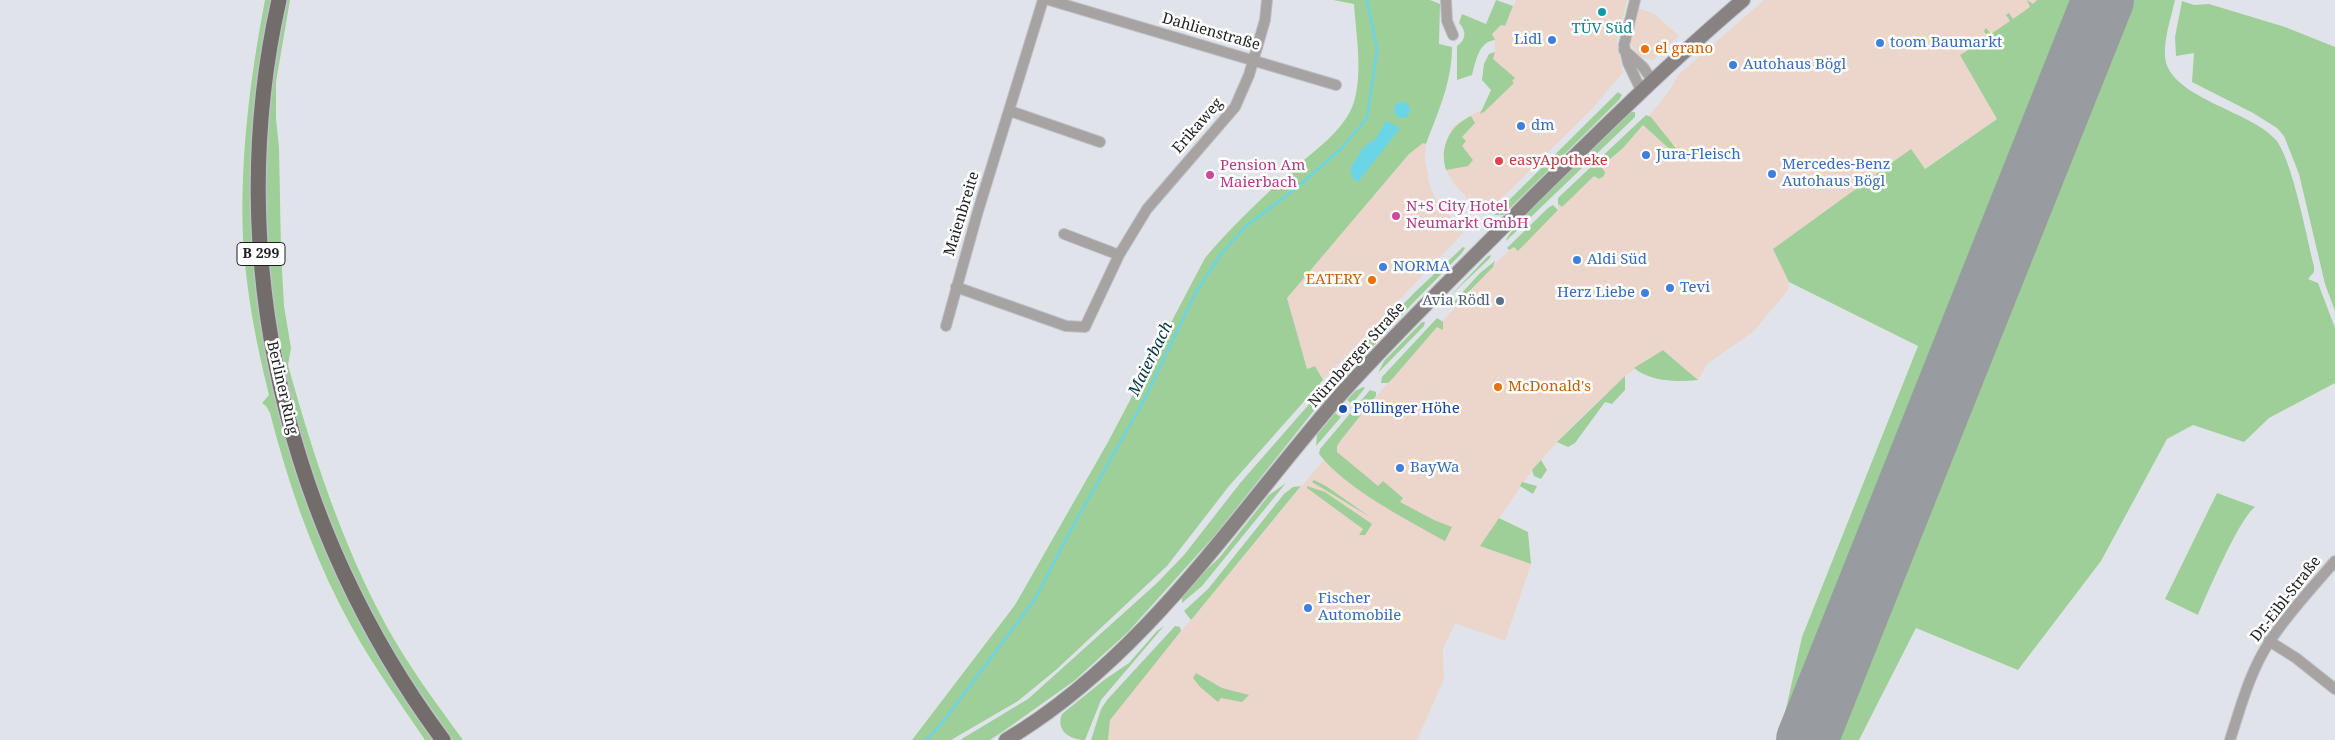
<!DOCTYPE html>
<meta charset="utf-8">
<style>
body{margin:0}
canvas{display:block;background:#e0e4ea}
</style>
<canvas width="2335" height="740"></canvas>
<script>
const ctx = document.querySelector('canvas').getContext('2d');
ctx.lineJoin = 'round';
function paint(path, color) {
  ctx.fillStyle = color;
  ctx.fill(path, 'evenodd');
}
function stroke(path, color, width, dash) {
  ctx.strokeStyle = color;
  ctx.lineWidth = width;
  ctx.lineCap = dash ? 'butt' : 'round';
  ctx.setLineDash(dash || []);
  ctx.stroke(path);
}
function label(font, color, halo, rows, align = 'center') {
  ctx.font = font + ' "Noto Serif",serif';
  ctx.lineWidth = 5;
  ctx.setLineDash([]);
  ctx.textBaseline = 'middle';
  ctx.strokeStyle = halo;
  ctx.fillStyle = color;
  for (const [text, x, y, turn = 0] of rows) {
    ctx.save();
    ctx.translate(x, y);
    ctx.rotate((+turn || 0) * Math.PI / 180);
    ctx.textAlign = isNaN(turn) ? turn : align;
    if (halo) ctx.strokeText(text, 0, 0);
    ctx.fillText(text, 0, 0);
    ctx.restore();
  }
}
paint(new Path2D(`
 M1516 0H1627L1617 41 1623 72 1593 108 1489 211 1472 203 1454 184 1446 170 1443 153 1451 129 1456 124 1483 109 1487 102 1491 90 1482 80 1484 64 1489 54 1495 52V40L1492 34 1501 25 1505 26Z
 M1764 0H2038L1997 119 1924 169 1911 150 1773 249 1786 274 1789 282 1788 290 1754 331 1707 364 1698 380 1664 350 1649 358 1625 376 1571 427 1532 470 1480 546 1531 564 1505 641 1455 623 1443 649 1444 679 1417 740H1108L1110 720 1148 671 1411 355 1496 263 1514 246 1518 251 1558 210V204L1562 207 1594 175 1599 179 1604 176 1605 172 1601 168 1623 148 1643 125 1676 155 1678 151 1649 116 1670 90 1678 75Z
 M1639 8 1654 14 1679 36 1653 60 1639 57 1630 43V34Z
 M1423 142 1426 144 1425 159 1430 187 1438 203 1461 228 1463 233 1323 380 1315 366 1307 369 1287 298 1409 154Z`), '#ecd5ca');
paint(new Path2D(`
 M265 0H272C234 194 250 382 331 564 359 626 396 683 434 740H425C395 696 364 653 340 605 309 544 287 479 270 413L266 406 262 403 269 395C256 343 246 291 243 238 240 158 250 78 265 0Z
 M285 0H290L276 82V119L279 147 281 251 284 306 291 348 288 365C313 455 342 544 387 627 409 667 436 703 463 740H453L381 635 328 525 284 378 266 265 264 208 267 123Z
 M1333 0H1430L1440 4 1439 44 1452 47C1452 82 1438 112 1426 144L1423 143 1409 154 1287 298 1307 369 1315 366 1323 380 1229 486 1167 566 1057 669 1018 701 951 740H912L1015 605 1108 442 1205 258C1231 227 1261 199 1290 172 1312 152 1345 131 1354 102 1363 72 1356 35 1354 4Z
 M1496 0 1513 6 1505 26 1501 25 1492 34 1495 40C1478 42 1476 62 1472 75L1457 80V46C1466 40 1467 31 1459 23L1462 14 1486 24Z
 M2027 0 2033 4 2037 0H2095L1800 740H1779L1802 637 1918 346 1789 282 1773 249 1911 149 1925 169 1997 119 1960 55 1968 50 1964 44 1966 42 1970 48 1987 36 1984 31 1986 28 1991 34 2010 21 2006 15 2009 13 2013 19 2030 7Z
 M2111 0H2175C2171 18 2164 38 2165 56 2167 97 2251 111 2275 139 2292 157 2307 239 2314 266V272L2308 279 2318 283 2335 328V383L2269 418 2244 442 2193 425 2167 439 2101 561 2018 670 1916 628 1859 740H1817Z
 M2182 1 2194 5 2209 4 2285 27 2335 47V311L2325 284 2299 174 2284 136 2277 128 2253 113 2192 82 2194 53 2176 56 2175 37Z
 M1495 52 1493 59 1515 78 1512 81 1514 83 1484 112 1480 114 1491 90 1482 80 1484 64 1489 54Z
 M1618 92 1622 95 1619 100 1503 215H1494Z
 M1631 112H1635V117L1506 241C1508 228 1614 125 1631 112Z
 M1646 115 1651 117 1678 151 1679 156 1676 155 1643 125 1623 148 1601 167 1605 172 1604 176 1599 179 1594 176 1562 207 1558 204V198Z
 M1471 116 1475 123 1462 137 1466 141 1462 146 1473 160 1468 166 1446 170C1439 146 1450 126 1471 116Z
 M1553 205 1558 210 1518 251 1514 247 1509 250 1507 248 1548 208Z
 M1463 247 1465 248 1462 253 1411 305 1312 413 1215 535 1128 632 1074 681 1005 730 990 740H960L1028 699 1157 583 1184 555 1241 482 1325 386 1414 293Z
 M1491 255 1490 258 1449 297 1488 256Z
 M1495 261 1493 267 1455 306 1449 307 1480 273Z
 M1437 318 1443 322V330L1437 327 1393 378 1388 383H1381L1382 377Z
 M1422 322H1425L1424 326 1378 373 1384 361Z
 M1663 350 1698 380C1676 382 1651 382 1634 368Z
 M1625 376V390L1612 404 1605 402 1575 443 1568 447 1557 442Z
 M1363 387 1365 388 1352 404 1347 400 1355 391Z
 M1370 390 1376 392V396L1341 440 1337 446V452L1378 486 1383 481 1403 498 1400 502 1434 520 1452 527 1445 541C1407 520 1345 488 1319 454L1320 449Z
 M1335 413 1341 417 1316 446 1317 435Z
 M1541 460 1547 470 1541 479 1534 476 1532 470Z
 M1314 480 1326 486 1370 517 1312 482Z
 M1522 482 1537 486 1533 494 1520 486Z
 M1286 483 1202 586 1182 603V596L1185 590 1219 558 1269 495Z
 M1301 486 1191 620 1184 611 1208 589 1284 494 1293 487Z
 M1307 486 1325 492 1372 524 1365 535H1359L1363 529 1307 488Z
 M2217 493 2255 507C2240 517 2207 594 2198 615L2165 599Z
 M1499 518 1528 532 1531 564 1480 546Z
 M1164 626 1101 700 1085 740C1071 740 1055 731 1062 714L1104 680 1129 663 1157 631Z
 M1175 626 1180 627 1181 631 1110 720 1108 740H1091L1101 709 1107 700Z
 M1196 673 1222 688 1249 695 1242 702 1221 698 1218 702 1200 687 1193 678Z`), '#9ecf98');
paint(new Path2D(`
 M1394 110a8 8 0 1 1 16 0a8 8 0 1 1-16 0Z
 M1386 121 1400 128 1358 182 1352 177 1350 169 1362 149 1376 138Z`), '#6bd5e8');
stroke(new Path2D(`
 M926 740 942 723 1035 599 1068 535 1144 400 1196 292 1221 254 1246 226 1295 189 1342 148 1367 118 1377 49 1367 0`), '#6bd5e8', 2.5);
stroke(new Path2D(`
 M1807 740 2103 0`), '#989ba0', 62);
const minor = new Path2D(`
 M1049 0 1336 85
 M1446 0 1447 21 1453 35
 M1635 0 1624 45 1628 63 1641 90
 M1624 50 1643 67 1652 80
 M1010 111 1100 142
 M1064 234 1119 255
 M956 287 1066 326 1085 327 1119 255 1147 209 1235 107 1249 75 1265 20 1267 0
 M946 326 978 211 1043 0
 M2269 641 2296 658 2335 689
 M2230 740C2241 706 2250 671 2270 641 2288 613 2313 587 2335 561`);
const secondary = new Path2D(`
 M1006 740C1146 657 1236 514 1341 394 1402 326 1468 263 1532 198 1601 130 1669 63 1743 0`);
const primary = new Path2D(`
 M279 0C221 257 287 530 443 740`);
stroke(minor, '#bdc1c6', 12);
stroke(secondary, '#bdc1c6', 16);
stroke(primary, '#bdc1c6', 18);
stroke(minor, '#a6a3a2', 10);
stroke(secondary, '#888382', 14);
stroke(primary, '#726d6b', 15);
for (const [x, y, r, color] of [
 [1602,12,5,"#0f9aa8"],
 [1552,40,5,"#3f7fe0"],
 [1880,43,5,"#3f7fe0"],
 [1645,49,5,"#e8710a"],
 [1733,65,5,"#3f7fe0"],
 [1521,126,5,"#3f7fe0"],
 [1646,155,5,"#3f7fe0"],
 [1499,161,5,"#e0444e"],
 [1772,174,5,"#3f7fe0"],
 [1210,175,5,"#d1479c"],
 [1396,216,5,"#d1479c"],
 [1577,260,5,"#3f7fe0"],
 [1383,267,5,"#3f7fe0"],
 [1372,280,5,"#e8710a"],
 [1670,288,5,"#3f7fe0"],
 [1645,293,5,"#3f7fe0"],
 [1500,301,5,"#5c6f8a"],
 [1498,387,5,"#e8710a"],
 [1343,409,5,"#1a4fb4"],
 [1400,468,5,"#3f7fe0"],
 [1308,608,5,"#3f7fe0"]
]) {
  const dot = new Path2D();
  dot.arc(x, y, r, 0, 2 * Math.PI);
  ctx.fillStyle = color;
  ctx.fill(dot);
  stroke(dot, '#fff', 2);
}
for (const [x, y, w] of [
 [261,254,48]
]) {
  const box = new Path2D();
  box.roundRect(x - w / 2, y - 11.5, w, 23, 4);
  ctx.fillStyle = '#fff';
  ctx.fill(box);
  stroke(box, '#1e1f21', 1);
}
label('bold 14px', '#1e1f21', null, [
 ["B 299",261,254]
]);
label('15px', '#0d838f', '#fff', [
 ["TÜV Süd",1602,29]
]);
label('15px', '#1e1f21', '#fff', [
 ["Dahlienstraße",1211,32,16],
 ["Erikaweg",1198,126,-49],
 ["Maienbreite",962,214,-73],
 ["Nürnberger Straße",1357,355,-48],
 ["Berliner Ring",282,388,77],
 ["Dr.-Eibl-Straße",2286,599,-52]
]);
label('15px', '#366cbe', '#fff', [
 ["Lidl",1542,40,"right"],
 ["toom Baumarkt",1890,43],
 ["Autohaus Bögl",1743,65],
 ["dm",1531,126],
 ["Jura-Fleisch",1656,155],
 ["Mercedes-Benz",1782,165],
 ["Autohaus Bögl",1782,182],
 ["Aldi Süd",1587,260],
 ["NORMA",1393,267],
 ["Tevi",1680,288],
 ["Herz Liebe",1635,293,"right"],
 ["BayWa",1410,468],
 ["Fischer",1318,599],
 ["Automobile",1318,616]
], 'left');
label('15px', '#c56008', '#fff', [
 ["el grano",1655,49],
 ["EATERY",1362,280,"right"],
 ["McDonald's",1508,387]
], 'left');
label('15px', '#be3a42', '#fff', [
 ["easyApotheke",1509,161]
], 'left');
label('15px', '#b23c85', '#fff', [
 ["Pension Am",1220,166],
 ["Maierbach",1220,183],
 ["N+S City Hotel",1406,207],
 ["Neumarkt GmbH",1406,224]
], 'left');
label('15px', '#4e5e75', '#fff', [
 ["Avia Rödl",1490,301]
], 'right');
label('15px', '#164399', '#fff', [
 ["Pöllinger Höhe",1353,409]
], 'left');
label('italic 16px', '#033740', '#fff', [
 ["Maierbach",1151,359,-64]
]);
</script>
